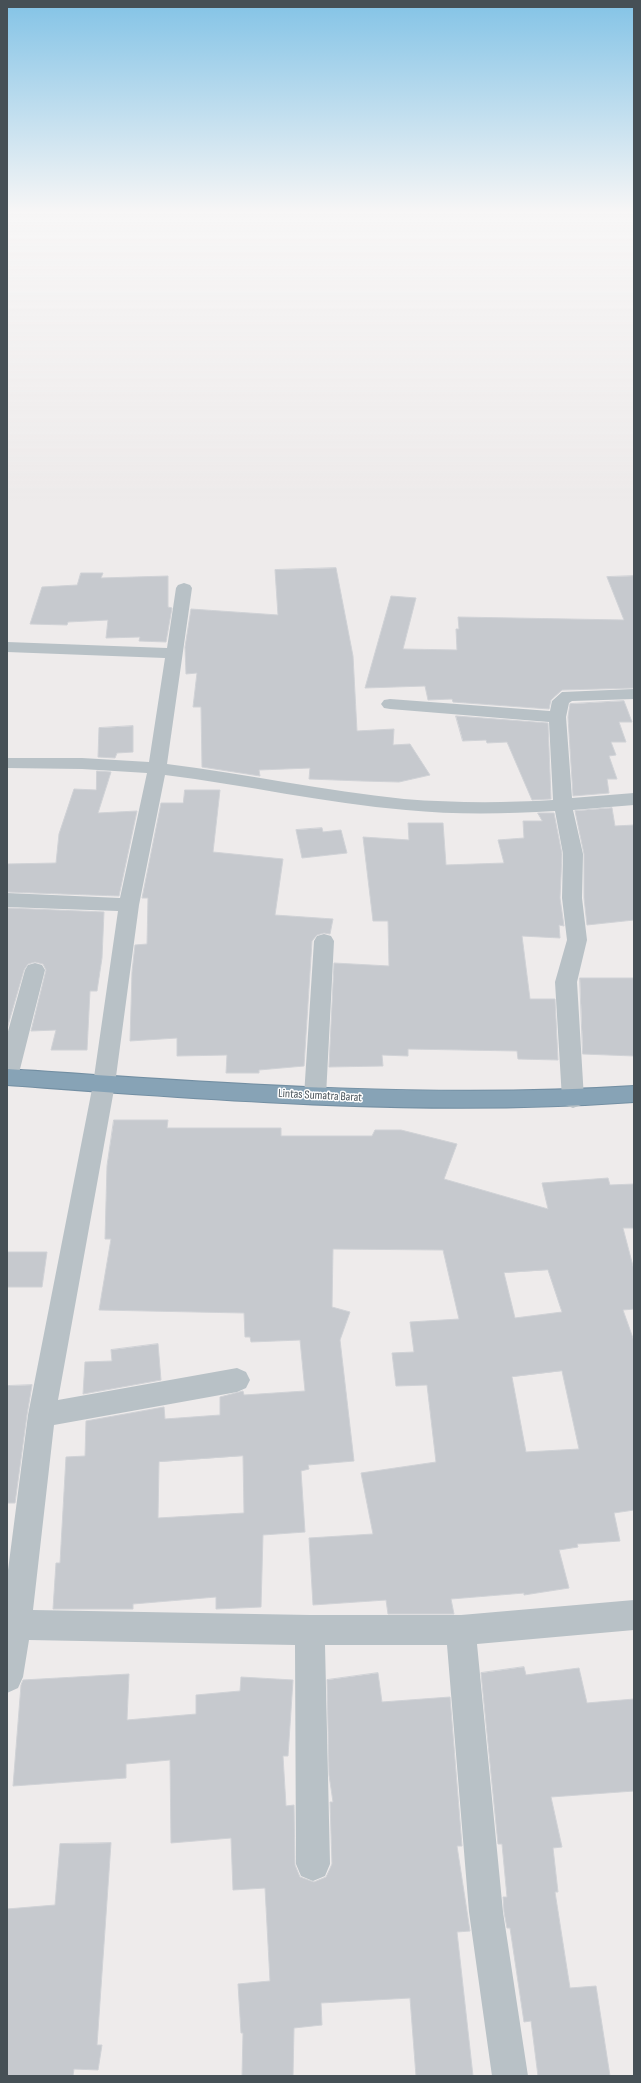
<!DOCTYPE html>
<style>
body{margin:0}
#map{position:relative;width:641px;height:2083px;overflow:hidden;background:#eeebeb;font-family:"Sofia Sans Condensed",sans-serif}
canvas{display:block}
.frame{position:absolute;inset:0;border:8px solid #465056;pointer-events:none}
</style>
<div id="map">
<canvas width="641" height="2083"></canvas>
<div class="frame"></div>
</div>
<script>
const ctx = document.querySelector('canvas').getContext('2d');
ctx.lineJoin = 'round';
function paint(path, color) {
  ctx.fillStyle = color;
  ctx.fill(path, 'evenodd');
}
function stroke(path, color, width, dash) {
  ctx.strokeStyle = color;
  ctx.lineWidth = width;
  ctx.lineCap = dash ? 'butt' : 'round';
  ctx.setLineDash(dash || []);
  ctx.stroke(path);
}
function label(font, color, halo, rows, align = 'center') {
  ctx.font = font + ' "Sofia Sans Condensed",sans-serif';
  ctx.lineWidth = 3;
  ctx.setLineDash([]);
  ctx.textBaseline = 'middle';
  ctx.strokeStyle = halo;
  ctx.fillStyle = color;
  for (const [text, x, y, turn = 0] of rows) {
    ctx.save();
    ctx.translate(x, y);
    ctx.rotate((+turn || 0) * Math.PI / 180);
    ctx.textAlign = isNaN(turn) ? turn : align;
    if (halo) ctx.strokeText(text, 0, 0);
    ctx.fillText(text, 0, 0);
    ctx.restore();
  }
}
const building = new Path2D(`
 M336 568 353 656 357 731 394 729 393 745 410 744 430 775 399 782 362 781 309 779 310 768 259 770 260 776 202 767 201 707H193L197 673 186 674 185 647 191 609 278 615 275 570Z
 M81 573H103L101 578 168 576V607L172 608 166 642 139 641 140 637 106 638 108 620 68 622 67 625 30 624 42 587 77 585Z
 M634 576V688L562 690 551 700 549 709 453 702 452 699 428 700 425 686 365 688 391 596 416 598 403 649 457 650 456 629H459L458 617 624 620 607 577Z
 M624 701 632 722H619L626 742H611L616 755 609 756 617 779H607L609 793 573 796 568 717 570 704Z
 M456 716 548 723 551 799 532 800 507 742 487 743 486 740 463 741Z
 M133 726V752L117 753 115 758 98 757 99 728Z
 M97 771 111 772 98 813 137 811 119 896 7 892V864L56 863 59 834 74 789 96 790Z
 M185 790H220L213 852 283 859 275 915 333 919 330 934 324 933 317 935 312 941 304 1066 259 1070V1073H226L227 1055 177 1056V1038L130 1041 132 972 135 945 147 944 148 898H142L161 803H183Z
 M612 808 615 826 634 825V920L587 925 584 898V854L575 811Z
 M538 813H554L562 854 560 898 564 926 559 925 560 938 522 936 530 999H555L558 1060 518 1059 517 1051 408 1049V1056L382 1055 383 1066 329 1067 334 963 389 966 388 921H373L363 837 409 840 408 823H443L446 865 504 863 498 840 524 838 523 821H542Z
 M322 828 323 832 341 830 347 853 302 858 296 830Z
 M7 908 104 912 102 958 97 991H90L87 1050H51L56 1030 31 1031 46 970 43 964 35 962 28 964 24 970 7 1029Z
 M580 978H634V1056L583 1054Z
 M114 1120H168L167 1128H281V1136H372L375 1130H401L457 1144 444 1179 548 1209 542 1183 608 1178 610 1185 634 1184V1228H623L634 1270V1309L623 1310 634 1341V1510L614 1513 620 1541 577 1544 578 1547 559 1550 569 1588 524 1595V1593L451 1599 454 1614H388L386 1600 313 1605 309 1538 373 1534 361 1473 436 1462 427 1385 396 1386 392 1353 414 1352 410 1322 459 1319 443 1250 333 1249 332 1307 350 1312 340 1340 354 1461 308 1465 309 1469 301 1471 305 1532 263 1535 261 1607 216 1609V1597L133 1604V1609H53L56 1563H60L66 1457 85 1456 86 1421 164 1407 165 1419 220 1415V1397L243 1391 244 1395 305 1391 300 1340 251 1342 250 1337H245L244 1313 99 1310 111 1239H105L107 1166ZM548 1270 562 1312 515 1318 504 1273ZM562 1371 579 1449 526 1452 512 1377ZM243 1456 244 1513 158 1518 159 1462Z
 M7 1252H47L42 1287H7Z
 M158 1344 161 1380 83 1394 85 1362 112 1361 111 1350Z
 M32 1385 27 1415 15 1503H7V1386Z
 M524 1667 526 1675 579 1668 587 1703 634 1699V1791L551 1797 562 1847 553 1848 558 1892H555L570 1988 596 1986 610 2076H538L531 2021 524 2022 510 1928H507L504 1912 503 1897H507L502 1844H498L481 1673Z
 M378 1673 382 1702 450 1697 462 1846H457L470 1931 457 1932 473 2076H416L410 1998 321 2003 322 2025 294 2028 293 2076H242L243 2033H241L238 1984 270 1981 265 1888 233 1890 231 1838 171 1843 170 1760 126 1764V1778L13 1786 21 1685 23 1680 129 1674 127 1720 196 1714V1695L240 1691 241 1677 293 1680 288 1756H283L286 1806 294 1805 295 1865 300 1877 314 1882 326 1877 332 1864 330 1802H333L329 1775 327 1680Z
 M111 1843 97 2045H102L98 2070 74 2069 73 2076H7V1909L55 1905 60 1844Z`);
paint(building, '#c6c9ce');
stroke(building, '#d0d2d6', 1);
const highway = new Path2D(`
 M7 1069C216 1083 425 1099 634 1086V1102C425 1117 216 1100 7 1085Z`);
stroke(highway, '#728ea2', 2);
paint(new Path2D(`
 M184 583 190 585 192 588 167 764C246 774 325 791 404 799 454 803 504 803 553 800L549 722 390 709 384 708 381 704 384 700 390 699 550 711 552 701 562 692 634 689V699L572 701 569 703 566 717 572 798 634 793V805L573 810 583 854 582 898 587 940 577 982 584 1099 581 1105 573 1108 565 1105 562 1099 555 982 567 940 562 898 563 854 555 811C505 814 456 815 406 810 325 803 245 785 165 775L139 905 115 1084 58 1400 237 1368 246 1372 250 1380 246 1388 237 1392 54 1425 33 1610 310 1615H461L634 1600V1630L477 1644 503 1912 528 2076H492L469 1912 447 1645H325L330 1864 325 1876 313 1881 301 1876 296 1864 295 1645 29 1640 23 1677 18 1688 7 1693V1578L28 1415 93 1084 118 911 7 907V893L120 898 147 773 82 769 7 768V758H82L149 762 165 658 7 652V642L167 648 176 588 178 585Z
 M324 934 331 936 334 941 326 1096 323 1102 315 1104 307 1102 304 1096 314 941 317 936Z
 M35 963 42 965 45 970 18 1077 15 1083 7 1085V1035L25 970 28 965Z`), '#b8c1c6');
paint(highway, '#87a3b6');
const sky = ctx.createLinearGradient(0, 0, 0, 504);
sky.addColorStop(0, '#83c3e6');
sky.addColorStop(0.42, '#f7f6f6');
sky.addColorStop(1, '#f7f6f600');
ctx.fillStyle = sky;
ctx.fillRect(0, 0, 641, 504);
label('12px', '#465056', '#fff', [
 ["Lintas Sumatra Barat",320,1096,3]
]);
</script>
